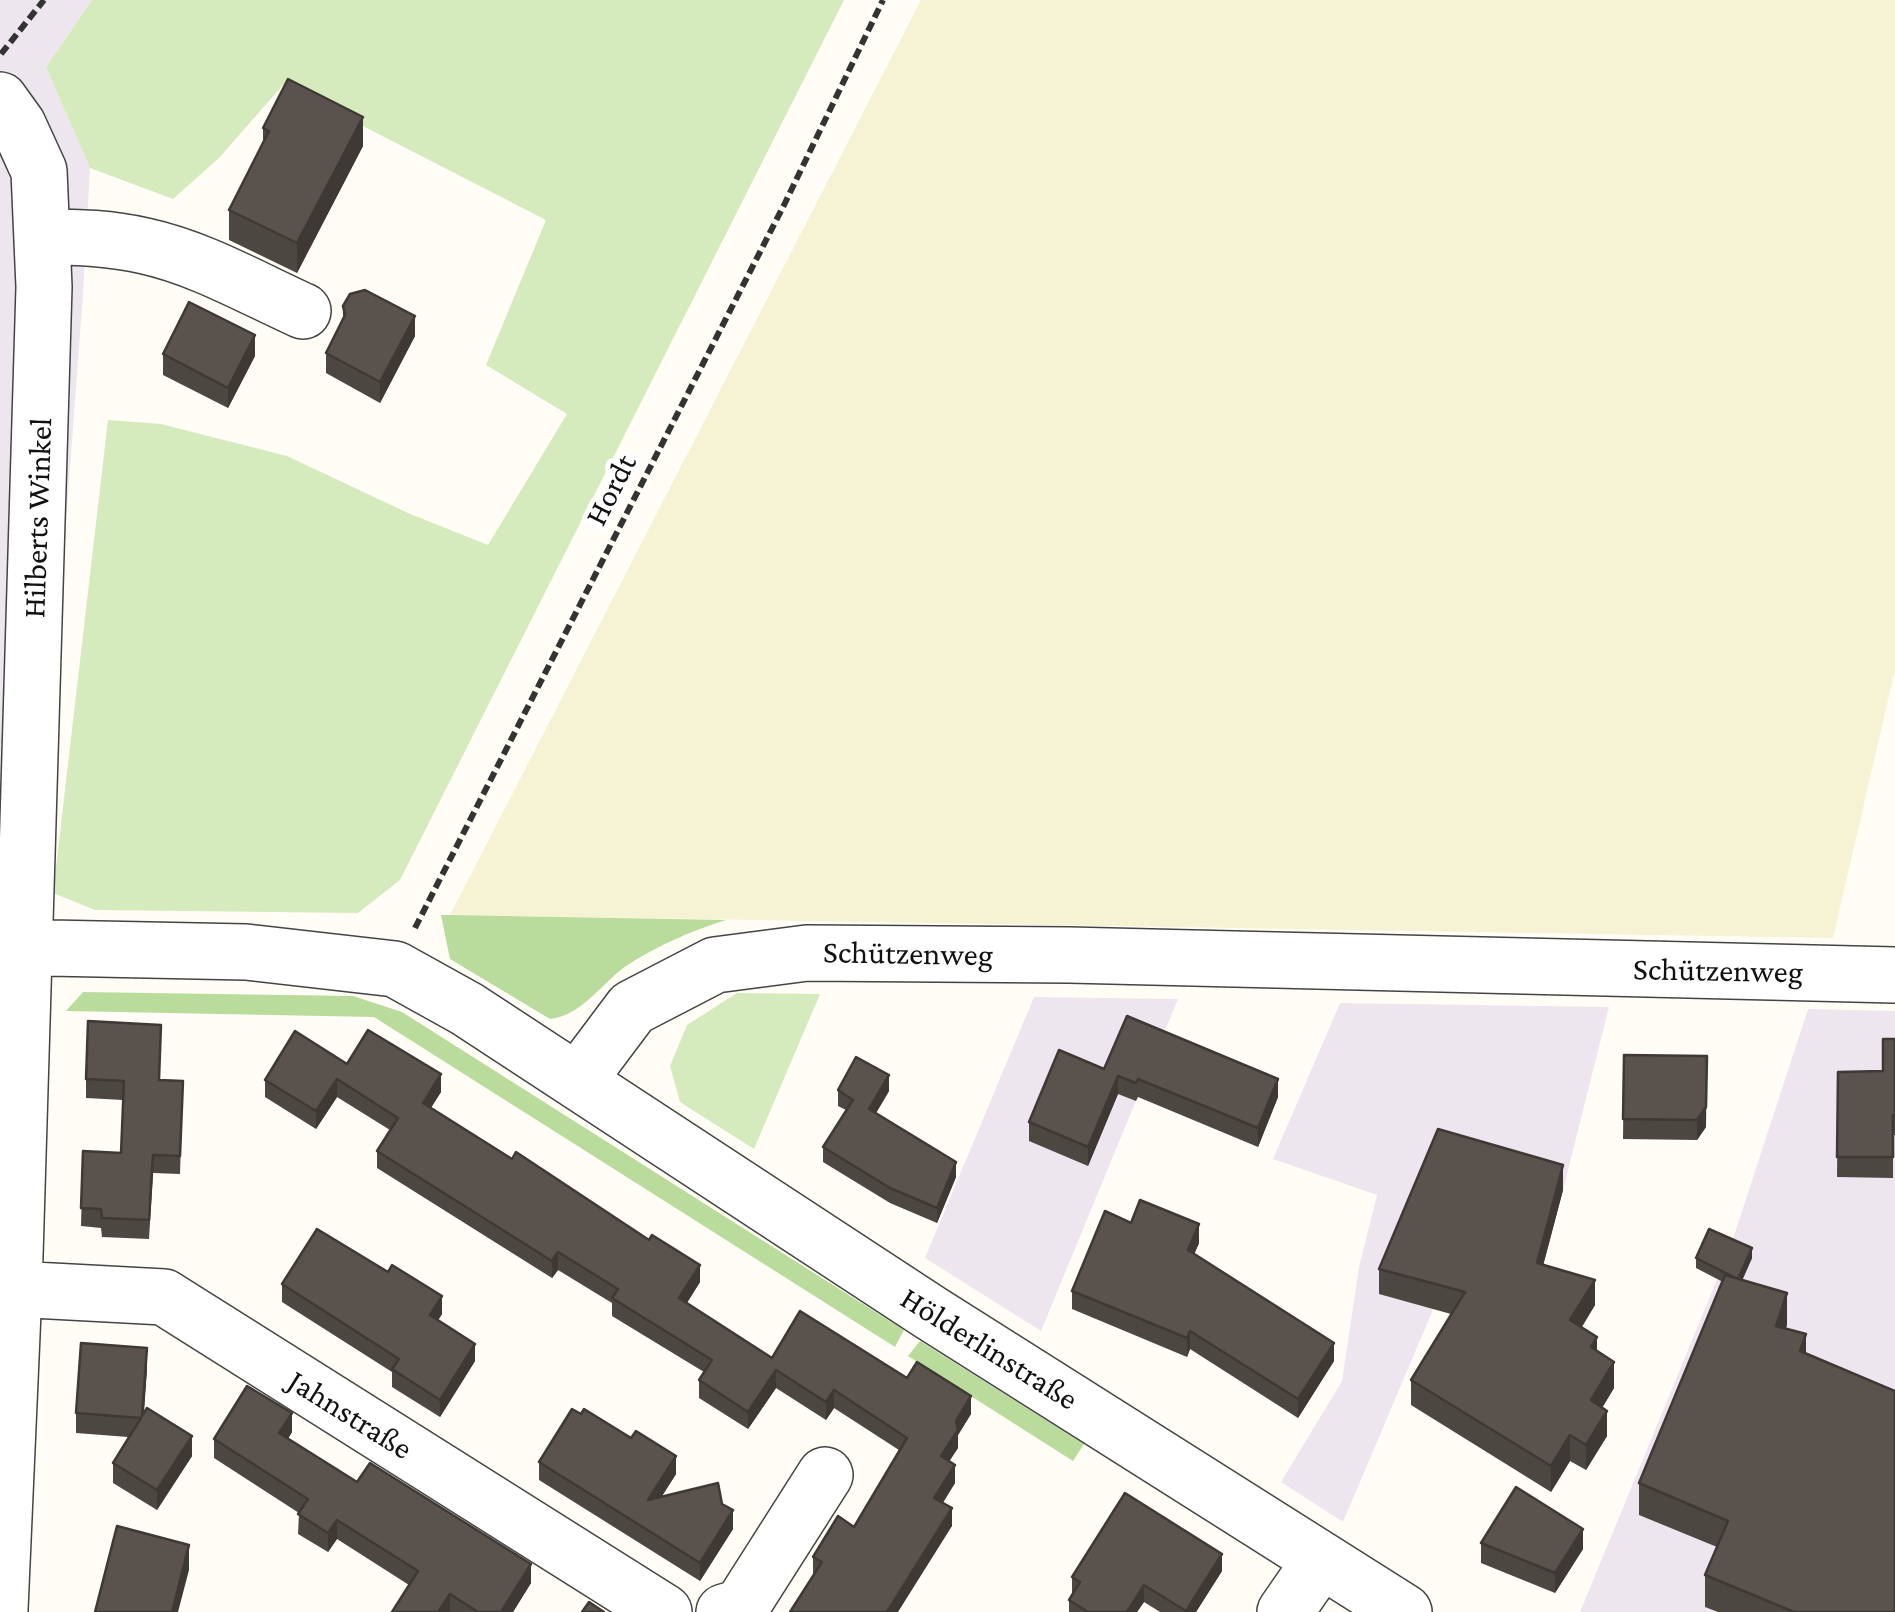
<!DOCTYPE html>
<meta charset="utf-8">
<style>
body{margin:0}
canvas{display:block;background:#fffdf5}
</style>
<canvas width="1895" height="1612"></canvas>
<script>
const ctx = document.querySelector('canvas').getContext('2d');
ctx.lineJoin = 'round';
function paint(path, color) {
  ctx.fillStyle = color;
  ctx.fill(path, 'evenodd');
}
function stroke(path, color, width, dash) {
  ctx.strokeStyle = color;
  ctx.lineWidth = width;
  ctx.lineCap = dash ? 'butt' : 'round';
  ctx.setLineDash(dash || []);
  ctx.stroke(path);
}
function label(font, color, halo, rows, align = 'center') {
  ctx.font = font + ' "Crimson Pro",serif';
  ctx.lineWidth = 10;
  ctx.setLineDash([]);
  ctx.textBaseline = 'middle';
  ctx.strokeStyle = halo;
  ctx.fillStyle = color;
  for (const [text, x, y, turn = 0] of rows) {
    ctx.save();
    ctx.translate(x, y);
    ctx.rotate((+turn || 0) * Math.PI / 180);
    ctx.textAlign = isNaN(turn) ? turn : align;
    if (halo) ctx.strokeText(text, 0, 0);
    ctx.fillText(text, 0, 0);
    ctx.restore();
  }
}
paint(new Path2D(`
 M0 0H92L46 67 90 168 83 294 39 882 0 900Z
 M1034 997 1178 999 1041 1331 925 1258Z
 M1340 1003 1609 1007 1563 1190 1452 1265 1343 1522 1281 1482 1342 1381 1359 1267 1377 1195 1273 1159Z
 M1808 1009 1895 1011V1612H1580L1730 1248Z`), '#eee6ef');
paint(new Path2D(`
 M921 0H1895V670L1833 938 450 915Z`), '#f6f3d4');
paint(new Path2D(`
 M92 0H844L400 880 358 913 95 910 53 893 108 420 161 424 287 456 408 513 488 545 567 414 486 365 546 220 283 85 219 158 173 199 90 168 46 67Z
 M737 993 820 994 754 1149 680 1102 670 1066 687 1025Z`), '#d5ebbd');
paint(new Path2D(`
 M441 915H450L726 920C689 932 658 945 626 966 601 984 581 1016 550 1019L450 959Z
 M83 992 353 996 402 1012 904 1330 895 1347 374 1017 66 1011Z
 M920 1341 1084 1444 1073 1461 908 1356Z`), '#b9dc9c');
const minor = new Path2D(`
 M0 100 18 125 39 171 44 287 14 1289 0 1609
 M44 237C78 237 111 238 145 246 200 258 252 288 303 311
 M0 947 246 952 395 969 467 1009 931 1313 1404 1612
 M578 1080 632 1008 715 965 807 953 1069 955 1895 975
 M14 1289 164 1297 664 1612
 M724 1612 741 1607 825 1475
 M1285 1612 1321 1560`);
stroke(minor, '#444', 58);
stroke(new Path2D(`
 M1 54 44 0
 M415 928 785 203 883 0`), '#333', 6, [10, 5]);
stroke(minor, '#fff', 55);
paint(new Path2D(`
 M263 128 363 146 297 273 229 240V210L263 142Z
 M343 306 415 336 380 403 326 373V353L343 321Z
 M163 354 255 356 228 408 163 375Z
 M1895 1039V1135H1893V1178L1837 1177 1838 1072 1883 1071Z
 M1624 1055 1706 1127 1697 1140 1623 1139Z
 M347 1064 441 1092 430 1108 700 1282 687 1303 772 1358 907 1378 971 1414 958 1435V1448L949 1461 955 1483 943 1503 952 1526 813 1574V1557L854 1527 899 1450 834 1408 826 1420 776 1388 748 1429 699 1398V1380L704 1372 612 1316V1303L558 1270 552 1278 377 1168V1151L390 1130 337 1097 316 1129 265 1097V1080Z
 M1104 1069 1278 1097 1258 1147 1138 1097 1136 1101 1118 1094 1088 1166 1029 1141V1122Z
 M86 1079 183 1081 180 1174 153 1173 149 1239 102 1237 101 1228 81 1226 83 1151 121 1153 123 1100 86 1098Z
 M838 1090 889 1091 876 1113 956 1177 937 1223 890 1203 823 1162V1147L846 1110 838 1106Z
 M1563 1190 1543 1265 1595 1305 1582 1327 1597 1351 1614 1388 1602 1408 1607 1436 1586 1470 1570 1461 1551 1492 1411 1405V1380L1451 1314 1379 1294V1269Z
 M1131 1223 1199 1243 1194 1254 1334 1361 1298 1418 1190 1349 1187 1357 1072 1309V1291Z
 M1696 1258H1752L1742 1280 1787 1324 1786 1329 1806 1353 1895 1612H1718L1705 1607V1575L1717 1547 1639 1515V1483L1723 1282 1696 1268Z
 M282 1284 442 1314 438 1320 475 1361 440 1417 392 1387V1372L282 1302Z
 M147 1368 144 1413 192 1456 157 1510 113 1483V1463L128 1437 76 1433V1413Z
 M581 1414 676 1474 662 1496 722 1504 733 1529 700 1581 539 1480V1462Z
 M292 1432 288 1439 357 1482 531 1583 513 1612H392L409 1585 337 1539 328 1552 298 1534 299 1513 214 1458V1439Z
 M1481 1543 1583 1549 1555 1593 1481 1563Z
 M1222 1571 1196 1612H1160L1144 1602 1137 1612H1069V1600L1072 1594V1577Z`), '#4d4742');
paint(new Path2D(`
 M363 117V146L297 273V243Z
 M415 316V336L380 403V382Z
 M255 335V356L228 408V388Z
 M1707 1056 1706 1127 1697 1140V1120Z
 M441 1074V1092L423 1121V1103Z
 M889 1075V1091L869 1125V1109Z
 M1118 1076V1094L1088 1166V1147Z
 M337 1079V1097L316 1129V1111Z
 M1278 1079V1097L1258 1147V1128Z
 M956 1162V1177L937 1223V1208Z
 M1563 1165V1190L1537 1289V1263Z
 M1199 1224V1243L1188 1269V1250Z
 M1752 1248V1258L1738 1290V1280Z
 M558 1252V1270L552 1278V1261Z
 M700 1265V1282L679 1315V1298Z
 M1595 1280V1305L1570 1345V1320Z
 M1787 1293V1324L1776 1358V1326Z
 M442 1296V1314L430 1333V1315Z
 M1190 1331V1349L1187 1357V1338Z
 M1806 1334V1366L1800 1351Z
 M1597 1337V1362L1591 1347Z
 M1334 1343V1361L1298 1418V1399Z
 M475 1344V1361L440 1417V1400Z
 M147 1348V1368L142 1436V1416Z
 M1614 1362V1388L1591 1426V1400Z
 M776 1370V1388L748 1429V1412Z
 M834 1390V1408L826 1420V1402Z
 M971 1396V1414L958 1435V1448L941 1474V1456L956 1421Z
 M1607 1411V1436L1586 1470V1445Z
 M292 1413V1432L279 1452V1433Z
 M1570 1435V1461L1551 1492V1466Z
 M192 1436V1456L157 1510V1490Z
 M676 1456V1474L648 1518V1500Z
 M955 1465V1483L934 1515V1498Z
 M952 1508V1526L898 1612H887Z
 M733 1510V1529L700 1581V1563Z
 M337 1520V1539L328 1552V1533Z
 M1583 1529V1549L1555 1593V1573Z
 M189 1545V1570L178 1612H172Z
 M1222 1554V1571L1196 1612H1186Z
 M531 1564V1583L513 1612H501Z
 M1144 1585V1602L1137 1612H1127Z
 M450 1594V1612H438Z`), '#3f3936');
const building = new Path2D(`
 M288 79 363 117 297 243 229 210 269 131 263 128Z
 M365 290 415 316 380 382 326 353 345 315 343 306 350 294Z
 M189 302 255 335 228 388 163 354Z
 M1127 1016 1278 1079 1258 1128 1138 1079 1136 1083 1118 1076 1088 1147 1029 1122 1059 1050 1104 1069Z
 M88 1021 161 1025 159 1080 183 1081 180 1156 153 1155 149 1220 102 1218 101 1209 81 1208 83 1151 121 1153 124 1081 86 1079Z
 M368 1030 441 1074 423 1103 512 1159 516 1152 649 1240 652 1235 700 1265 679 1298 772 1358 800 1311 907 1378 917 1362 971 1396 956 1421 958 1430 941 1456 955 1465 934 1498 952 1508 887 1612H790L822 1562 813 1557 838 1516 854 1527 907 1438 834 1390 826 1402 776 1370 748 1412 699 1380 712 1360 612 1298 618 1289 558 1252 552 1261 377 1151 398 1118 337 1079 316 1111 265 1080 295 1031 347 1064Z
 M1883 1039H1895V1115H1893V1157H1837L1838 1072 1883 1071Z
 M1624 1055 1707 1056 1706 1107 1697 1120 1623 1119Z
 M856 1057 889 1075 869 1109 956 1162 937 1208 890 1188 823 1147 853 1100 838 1090Z
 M1438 1129 1563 1165 1537 1263 1595 1280 1570 1320 1597 1337 1591 1347 1614 1362 1591 1400 1607 1411 1586 1445 1570 1435 1551 1466 1411 1380 1465 1292 1379 1269Z
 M1140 1200 1199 1224 1188 1250 1334 1343 1298 1399 1190 1331 1187 1338 1072 1291 1105 1211 1131 1223Z
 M317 1229 388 1272 392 1265 442 1296 430 1315 475 1344 440 1400 392 1369 399 1359 282 1284Z
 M1709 1229 1752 1248 1738 1279 1696 1258Z
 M1725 1275 1787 1293 1776 1326 1806 1334 1800 1351 1895 1391V1612H1794L1705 1575 1728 1521 1639 1483Z
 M81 1343 147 1348 142 1416 147 1408 192 1436 157 1490 113 1463 141 1418 76 1413Z
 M247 1386 292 1413 279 1433 357 1482 370 1463 531 1564 501 1612H478L450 1594 438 1612H392L418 1571 337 1520 328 1533 298 1514 308 1499 214 1439Z
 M572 1409 581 1414 584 1409 631 1438 636 1431 676 1456 648 1500 718 1483 722 1504 733 1510 700 1563 539 1462Z
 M1516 1487 1583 1529 1555 1573 1481 1543Z
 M1125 1493 1222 1554 1186 1611 1144 1585 1127 1612H1088L1069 1600 1080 1582 1072 1577Z
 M117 1526 189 1545 172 1612H95Z
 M589 1602 604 1612H582Z`);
paint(building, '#5a524d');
stroke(building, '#3f3936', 2.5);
label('32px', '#111', '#fff', [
 ["Hordt",611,490,-63],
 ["Hilberts Winkel",38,518,-88],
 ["Schützenweg",908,954,1],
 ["Schützenweg",1718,971,1],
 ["Hölderlinstraße",989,1349,32],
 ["Jahnstraße",350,1415,32]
]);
</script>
